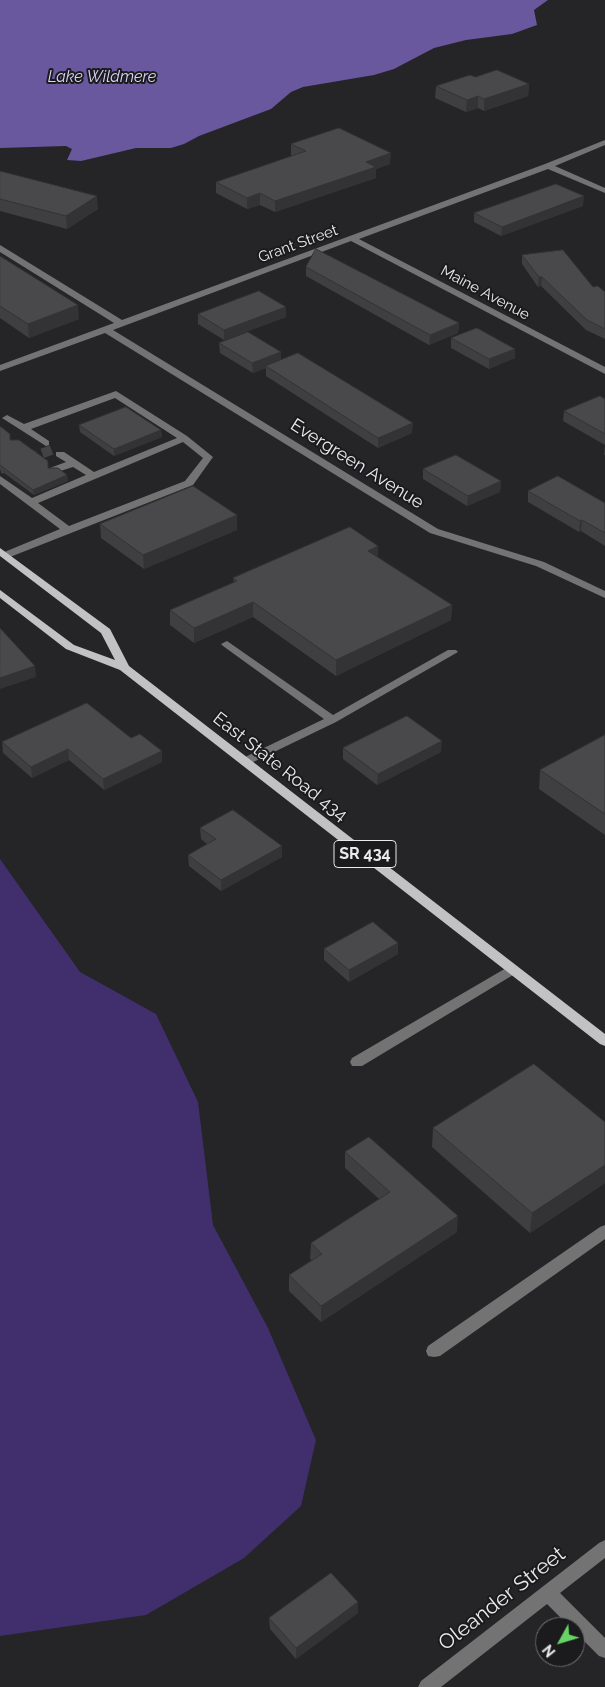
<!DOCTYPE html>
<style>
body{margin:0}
#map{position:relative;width:605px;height:1687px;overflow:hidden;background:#252427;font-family:Raleway,sans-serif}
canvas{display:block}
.north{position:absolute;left:535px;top:1617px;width:50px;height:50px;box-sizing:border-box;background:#1b1b1e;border:1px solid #6e6d70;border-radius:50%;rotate:231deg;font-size:14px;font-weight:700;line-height:20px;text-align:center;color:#eae9eb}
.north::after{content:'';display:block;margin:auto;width:18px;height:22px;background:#68d465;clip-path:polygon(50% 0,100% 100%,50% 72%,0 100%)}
</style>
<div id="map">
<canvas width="605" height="1687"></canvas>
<div class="north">N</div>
</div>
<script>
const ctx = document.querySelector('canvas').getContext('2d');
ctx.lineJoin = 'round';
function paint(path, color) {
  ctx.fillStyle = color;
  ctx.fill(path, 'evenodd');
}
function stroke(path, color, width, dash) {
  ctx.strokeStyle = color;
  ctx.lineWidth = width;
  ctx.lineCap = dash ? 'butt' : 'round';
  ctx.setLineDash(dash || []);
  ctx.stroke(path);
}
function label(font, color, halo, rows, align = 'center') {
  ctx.font = font + ' Raleway,sans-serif';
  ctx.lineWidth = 4;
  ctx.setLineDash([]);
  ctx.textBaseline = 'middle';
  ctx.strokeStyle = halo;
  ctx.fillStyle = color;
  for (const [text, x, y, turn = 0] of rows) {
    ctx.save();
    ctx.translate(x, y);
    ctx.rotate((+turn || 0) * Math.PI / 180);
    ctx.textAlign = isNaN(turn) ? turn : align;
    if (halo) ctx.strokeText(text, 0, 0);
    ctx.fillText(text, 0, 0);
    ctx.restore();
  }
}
paint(new Path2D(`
 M0 859 80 972 156 1014 198 1102 213 1225 268 1328 316 1440 301 1506 244 1558 146 1615 0 1636Z`), '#402f6c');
paint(new Path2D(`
 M0 0H548L534 10 537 25 512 34 466 40 434 48 394 69 374 75 303 87 291 92 271 109 199 136 184 144 171 148H136L81 161 67 160 72 149 66 146 0 148Z`), '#69589d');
stroke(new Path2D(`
 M0 469 54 449`), '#434244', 10, [10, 5]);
paint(new Path2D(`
 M605 140V145L555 166 605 188V193L548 169 359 239 605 367V374L351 241 113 330 438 529 544 562 605 591V598L536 566 430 533 105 333 0 371V365L114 323 0 252V245L122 320 545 164Z
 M116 391 187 436 213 457 193 485 10 557H2V553L60 529 0 484V476L32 498 86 475 73 467 54 473 50 472V468L66 462 56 456V452H64L94 472 177 438 115 398 31 429 49 441V445L46 446 2 418 7 415 24 424ZM183 442 203 458 185 481 69 526 38 503Z
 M227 641 333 715 448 650H456L458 652 336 722 245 766 239 762 241 759 324 719 223 646 221 644Z
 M513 964 520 969 518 972 362 1066H352L350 1062 352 1058Z
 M605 1225V1239L440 1356 434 1357 428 1356 426 1351 428 1346 600 1227Z
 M605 1540V1558L560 1593 605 1638V1658L599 1656 575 1632V1627H570L547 1604 441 1687H418L421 1681 599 1543Z`), '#737374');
paint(new Path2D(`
 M0 548 110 629 129 666 605 1034V1046L600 1044 120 670 66 649 0 598V590L74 645 115 660 101 633 0 556Z`), '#c2c2c5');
paint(new Path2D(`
 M475 77 529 84 528 96 484 111 478 108 466 112 435 98 436 86Z
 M291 144 390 164 376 169V178L275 212 260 205 247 209 216 193V182L293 156 291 155Z
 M0 171 98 209 67 229 0 211Z
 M583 206 501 236 474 222V213Z
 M522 255 605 292V339L586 330 541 286 538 287 522 264Z
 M0 256 79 319 29 338 0 318Z
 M306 267 459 323 458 333 429 345 306 276Z
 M198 314 286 317 224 340 198 324Z
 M451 338 515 349V358L489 369 451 348Z
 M219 343 281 360 412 433 378 448 266 376V368L253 373 220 353Z
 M605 399V455H604L605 445 563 421 564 411Z
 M79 425 161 430 162 437 114 456 80 432Z
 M0 426 11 440 49 468 67 475 68 481 34 495 0 470Z
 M423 469 501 481 500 492 467 506 423 479Z
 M528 491 605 503V546L581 531 579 532 528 502Z
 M237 515V530L144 569 101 538 100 524Z
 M378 546V557L452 605 451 620 336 676 253 617 194 643 170 625V610L234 582 233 578Z
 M605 735V835L539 789 540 770Z
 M131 738 162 762 104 790 69 760 32 778 3 753 2 742Z
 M343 748 441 752 377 785 343 759Z
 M200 828 282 857 221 891 189 866 188 855 207 844 201 839Z
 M398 943V954L349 982 324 960V949Z
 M605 1122V1183L530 1233 432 1147 433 1128Z
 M345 1152 457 1232 321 1322 289 1291V1275L312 1260 310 1259 311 1243 379 1199 345 1168Z
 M358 1613 296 1659 270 1629 269 1618Z`), '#3f3f41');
paint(new Path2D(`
 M529 84 528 96 484 111V99Z
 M478 96V108L466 112 467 100Z
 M391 153 390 164 376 169V178L275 212V201L366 162Z
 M260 193V205L247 209V198Z
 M97 196 98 209 67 229 66 216Z
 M584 196 583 206 501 236 502 227Z
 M539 277H542L541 286 538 287Z
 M78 305 79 319 29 338 28 324Z
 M286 307V317L224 340V330Z
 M459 323 458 333 429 345 430 335Z
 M515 349V358L489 369V359Z
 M281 352V362L266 366V368L253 373 252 363Z
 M413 423 412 433 378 448V438Z
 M161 430 162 437 114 456V449Z
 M67 475 68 481 34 495 33 490Z
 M501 481 500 492 467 506 468 496Z
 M237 515V530L144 569 143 555Z
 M582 520 581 531 579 532 580 521Z
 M378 546V561L368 551Z
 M253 602V617L194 643V628Z
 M452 605 451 620 336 676V660Z
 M35 666 36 677 0 689V678Z
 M442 741 441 752 377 785 378 774Z
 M68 749 69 760 32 778 31 767Z
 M162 751V762L104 790 103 779Z
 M282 846V857L221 891V880Z
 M398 943V954L349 982V970Z
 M605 1165V1183L530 1233 532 1213Z
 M458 1216 457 1232 321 1322V1306Z
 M358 1602V1613L296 1659V1648Z`), '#333335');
const building = new Path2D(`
 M497 70 529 84 484 99 478 96 467 100 436 86 470 75 475 77Z
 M339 128 391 153 366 162 376 167 275 201 260 193 247 198 216 182 306 151 291 144Z
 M0 171 97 196 66 216 0 199Z
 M556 184 584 196 502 227 474 213Z
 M316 249 459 323 430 335 306 267Z
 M563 250 593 287 598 286 605 292V329L587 320 542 277H539L522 255Z
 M0 256 78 305 28 324 0 306Z
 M259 291 286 307 224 330 198 314Z
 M477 328 515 349 489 359 451 338Z
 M248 332 281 352 252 363 219 343Z
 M298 353 413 423 378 438 266 366Z
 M600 396 605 399V434L564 411Z
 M126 407 161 430 114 449 79 425Z
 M0 426 10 434V440H19L48 461V468H58L67 475 33 490 0 465Z
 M456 455 501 481 468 496 423 469Z
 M558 476 605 503V533L582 520 580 521 528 491Z
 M193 486 237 515 143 555 100 524Z
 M350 527 378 546 368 551 452 605 336 660 253 602 194 628 170 610 237 581 233 578Z
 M0 628 35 666 0 678Z
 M87 703 131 738 140 734 162 751 103 779 68 749 31 767 2 742Z
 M407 716 442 741 378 774 343 748Z
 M605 735V814L540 770Z
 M233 810 282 846 221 880 188 855 216 839 200 828Z
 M373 922 398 943 349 970 324 949Z
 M534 1064 605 1122V1165L532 1213 433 1128Z
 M369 1137 458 1216 321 1306 289 1275 322 1254 311 1243 390 1192 345 1152Z
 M331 1573 358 1602 296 1648 269 1618Z`);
paint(building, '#49494c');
stroke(building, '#333335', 1);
label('15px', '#eae9eb', '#1b1b1e', [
 ["Grant Street",298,244,-20],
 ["Maine Avenue",485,293,28]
]);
label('italic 16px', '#dbd4fd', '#1b1b1e', [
 ["Lake Wildmere",102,77]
]);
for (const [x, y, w] of [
 [365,854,62]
]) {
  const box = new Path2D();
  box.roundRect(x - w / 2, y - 13.5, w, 27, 4);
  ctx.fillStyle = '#1b1b1e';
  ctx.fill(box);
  stroke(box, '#eae9eb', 1);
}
label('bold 16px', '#eae9eb', null, [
 ["SR 434",365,854]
]);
label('18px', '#eae9eb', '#1b1b1e', [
 ["Evergreen Avenue",357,464,32],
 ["East State Road 434",280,767,38]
]);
label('21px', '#eae9eb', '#1b1b1e', [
 ["Oleander Street",502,1599,-38]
]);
</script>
